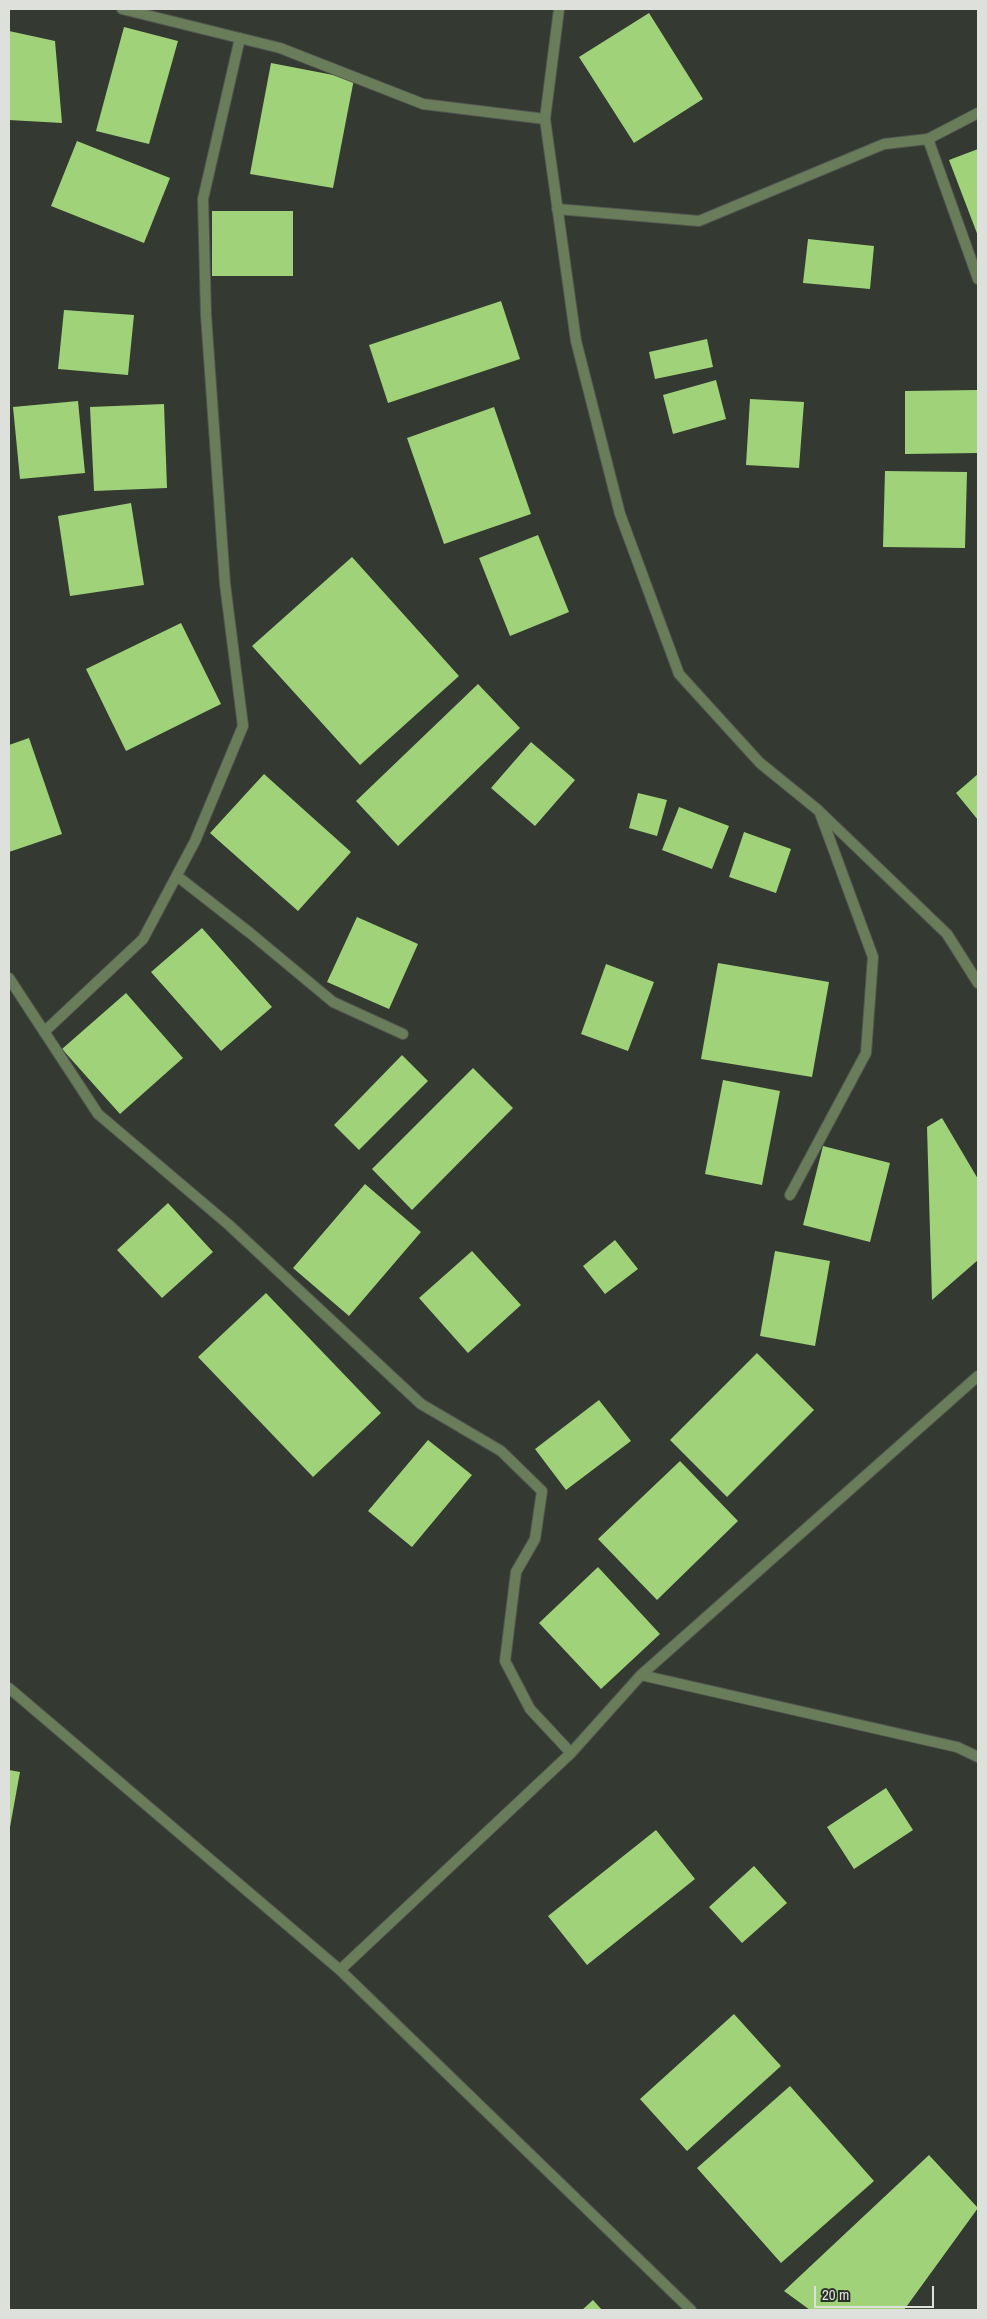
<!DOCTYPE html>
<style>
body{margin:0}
#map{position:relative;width:987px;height:2319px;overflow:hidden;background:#343931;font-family:"Archivo Narrow",sans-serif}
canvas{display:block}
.frame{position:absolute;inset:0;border:10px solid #dde0db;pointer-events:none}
.scale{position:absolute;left:814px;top:2286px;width:120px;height:22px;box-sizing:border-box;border:2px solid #dde0db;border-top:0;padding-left:6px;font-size:15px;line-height:18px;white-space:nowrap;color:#dde0db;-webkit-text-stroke:4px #2a2f27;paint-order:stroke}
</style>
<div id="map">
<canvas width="987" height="2319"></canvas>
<div class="frame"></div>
<div class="scale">20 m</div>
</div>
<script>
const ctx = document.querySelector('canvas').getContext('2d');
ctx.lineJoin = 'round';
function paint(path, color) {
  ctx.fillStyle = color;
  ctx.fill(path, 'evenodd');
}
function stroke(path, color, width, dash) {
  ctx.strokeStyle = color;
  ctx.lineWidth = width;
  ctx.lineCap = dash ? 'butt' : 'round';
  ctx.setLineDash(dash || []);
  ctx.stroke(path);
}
paint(new Path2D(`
 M649 13 703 99 634 143 579 57Z
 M124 27 178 41 149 144 96 131Z
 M9 31 55 41 62 123 9 120Z
 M271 63 354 79 333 188 250 174Z
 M77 141 170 178 144 243 51 206Z
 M978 149V236L949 160Z
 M212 211H293V276H212Z
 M808 239 874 246 870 289 803 283Z
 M501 301 520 359 388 403 369 345Z
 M64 310 134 315 128 375 58 369Z
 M707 339 713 367 655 379 649 352Z
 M716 380 726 419 673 434 663 395Z
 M977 390 978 453 905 454V391Z
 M750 399 804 402 799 468 746 465Z
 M78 401 85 473 20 479 13 407Z
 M164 404 167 488 94 491 90 407Z
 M494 407 531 514 444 544 407 438Z
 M885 471 967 472 965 548 883 547Z
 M131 503 144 585 70 596 58 516Z
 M538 535 569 612 510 636 479 558Z
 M352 557 459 676 360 765 252 646Z
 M181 623 221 704 126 751 86 669Z
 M478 684 520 728 398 846 356 801Z
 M29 738 62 834 9 852V745Z
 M531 742 575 780 535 826 491 788Z
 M264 774 351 852 298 911 210 833Z
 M978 774V820L956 793Z
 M638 793 667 800 657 836 629 828Z
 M679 807 729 826 712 869 662 850Z
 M744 832 791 849 776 893 729 877Z
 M357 917 418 944 389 1009 327 982Z
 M202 928 272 1007 221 1051 151 972Z
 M718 963 829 982 812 1077 701 1059Z
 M606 964 654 982 628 1051 581 1034Z
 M126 993 183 1058 120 1114 62 1049Z
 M402 1055 428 1081 359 1150 334 1125Z
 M473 1068 513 1108 412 1210 372 1169Z
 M723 1080 780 1091 762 1185 705 1174Z
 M942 1118 978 1179V1260L932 1300 927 1127Z
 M823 1146 890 1163 870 1242 803 1225Z
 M365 1184 421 1232 349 1316 293 1268Z
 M168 1203 213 1252 162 1298 117 1250Z
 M615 1240 638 1269 605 1294 583 1266Z
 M472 1251 521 1305 468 1353 419 1298Z
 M775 1251 830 1261 815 1346 760 1336Z
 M266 1293 381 1413 313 1477 198 1357Z
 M757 1353 814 1410 727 1497 670 1440Z
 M599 1400 631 1441 566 1490 535 1449Z
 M428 1440 472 1475 412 1547 368 1511Z
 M680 1461 738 1521 657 1600 598 1539Z
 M598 1567 660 1634 601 1689 539 1623Z
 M9 1770 20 1772 10 1827 9 1826Z
 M886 1788 913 1830 854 1869 827 1827Z
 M656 1830 695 1879 587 1965 548 1916Z
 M754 1866 787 1903 742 1943 709 1907Z
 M734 2014 781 2066 687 2151 640 2099Z
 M790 2086 874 2181 781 2263 697 2168Z
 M929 2155 978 2208 904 2310H810L784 2291Z
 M593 2300 602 2310H582Z`), '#a0d27a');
const minor = new Path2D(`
 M122 9 280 48 423 104 545 119
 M559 9 545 119 576 341 620 514 679 674 760 763 818 810 947 934 978 983
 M928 139 978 279
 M557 209 699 221 884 144 928 139 978 113
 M177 876 250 933 333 1002 403 1034
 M9 978 98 1114 229 1225 421 1404 501 1451 542 1491 535 1539 516 1572 505 1661 530 1709 571 1753
 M44 1032 143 939 195 841 243 726 225 584 206 315 203 199 240 38
 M790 1195 866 1053 873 957 820 813
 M641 1675 957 1747 978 1757
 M9 1688 340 1970 691 2310
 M340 1970 571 1753 641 1675 978 1376`);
stroke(minor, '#525750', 12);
stroke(minor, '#697d5a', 10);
</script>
